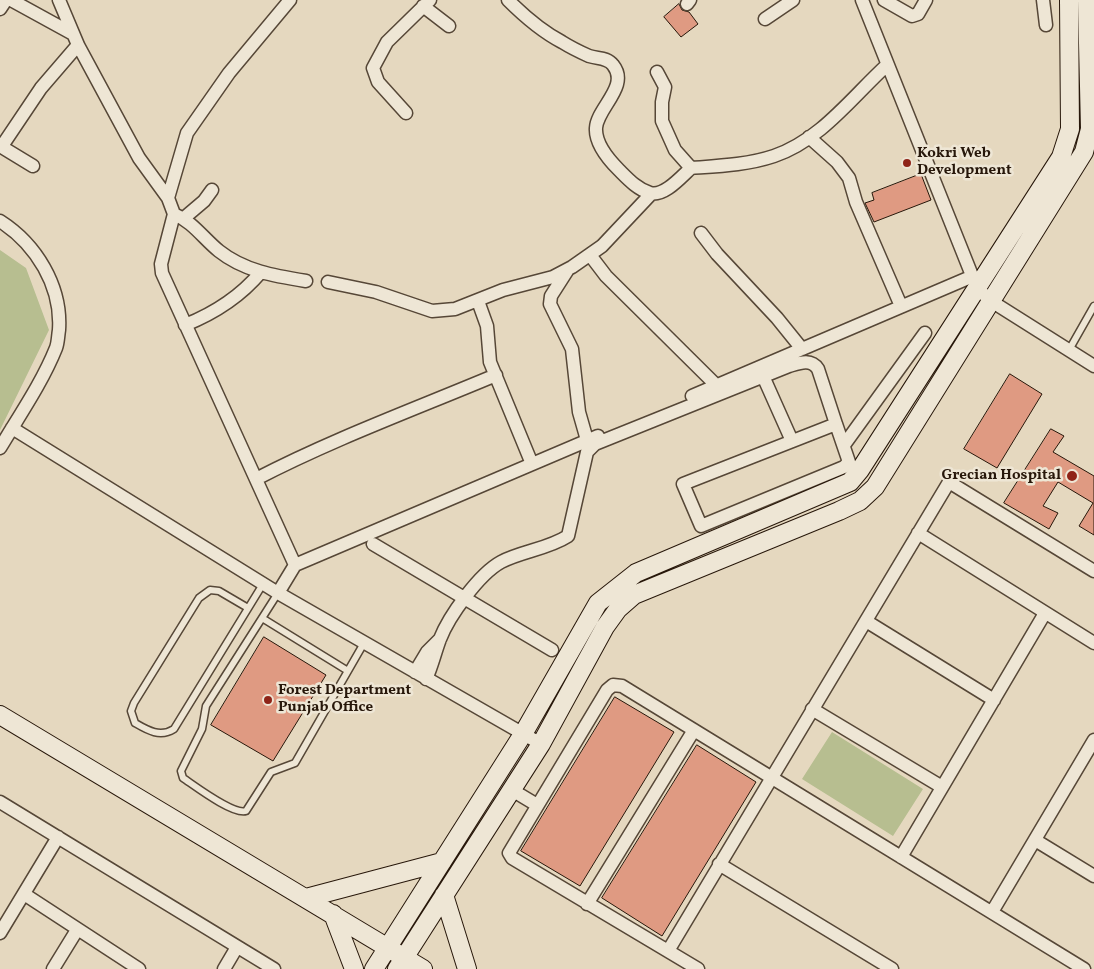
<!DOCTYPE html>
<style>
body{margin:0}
canvas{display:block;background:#e5d8bf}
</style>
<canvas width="1094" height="969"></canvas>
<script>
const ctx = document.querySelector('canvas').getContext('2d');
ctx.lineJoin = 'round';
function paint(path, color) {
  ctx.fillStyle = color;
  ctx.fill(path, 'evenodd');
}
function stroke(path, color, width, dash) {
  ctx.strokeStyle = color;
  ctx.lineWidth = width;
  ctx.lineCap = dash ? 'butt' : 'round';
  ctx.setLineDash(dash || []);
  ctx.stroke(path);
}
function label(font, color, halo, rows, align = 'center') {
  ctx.font = font + ' Vollkorn,serif';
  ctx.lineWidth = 5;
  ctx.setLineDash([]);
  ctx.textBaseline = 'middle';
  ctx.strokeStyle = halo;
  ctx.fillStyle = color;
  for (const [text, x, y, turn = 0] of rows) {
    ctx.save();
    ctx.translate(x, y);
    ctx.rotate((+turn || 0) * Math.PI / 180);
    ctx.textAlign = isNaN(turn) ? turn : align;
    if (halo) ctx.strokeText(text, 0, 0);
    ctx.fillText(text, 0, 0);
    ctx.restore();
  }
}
paint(new Path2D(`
 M0 250 26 268 49 330 0 430Z
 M832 732 923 789 893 836 802 779Z`), '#b7be90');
const building = new Path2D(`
 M679 4 682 10 689 12 698 24 681 37 664 17Z
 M921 174 931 200 874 222 865 203 874 200 872 193Z
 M1010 374 1042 394 997 468 964 449Z
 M1051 429 1064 436 1053 452 1094 476V535L1079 526 1093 503 1058 482 1043 506 1058 513 1049 529 1004 503Z
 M264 637 326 675 273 761 211 725Z
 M615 697 674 732 580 886 521 851Z
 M697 745 756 782 662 936 602 898Z`);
paint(building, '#df9a82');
stroke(building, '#27170a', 1);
const lane = new Path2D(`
 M1069 350 1094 306
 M278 593 206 706 202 729 181 771 183 778C195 786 233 815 246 811L271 772 295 763 364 643
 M248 608 219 591 210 590 199 598 134 703 131 711 135 723C147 730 160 738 174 729L263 584
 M262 618 348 671`);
const street = new Path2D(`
 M11 0 73 34
 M59 0 78 45 139 158 168 198 174 214 161 264 162 273 295 565
 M508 0C524 16 541 31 562 42 570 47 580 52 589 56 598 59 607 57 613 65 630 86 597 108 596 128 595 144 609 160 619 170 628 179 637 189 650 193 664 197 681 177 691 168L675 150 662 121V102L665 87 657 72
 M862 0 977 288 991 301 1094 366
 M884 0 912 16 918 14 926 0
 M1043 0 1046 25
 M687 4 690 0
 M423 6 449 26
 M0 9 6 0
 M765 19 793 0
 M406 113 378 82 373 68 387 42 430 0
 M809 137 837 162 849 178 856 202 901 306
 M0 146 33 166
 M2 146 41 88 78 45
 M691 168C719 166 747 165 774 156 821 140 852 97 887 65
 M168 198 187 133 229 73 290 0
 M174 214C193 222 203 238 219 251 244 271 275 276 306 281
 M184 218 204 201 212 190
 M0 221C36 244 62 286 59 330 58 336 58 343 56 348 42 383 19 416 0 448
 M701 233 717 254 777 318 802 349
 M590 255 606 276 716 385
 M567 271 551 296 550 304 572 349 579 412 587 440
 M328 282 376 292 432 311 455 309 503 290 553 277 572 267 602 246 651 194
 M478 301 487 326 490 362 532 464
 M185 325C215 313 240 297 261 272
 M763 376 792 441
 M692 396 973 276
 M12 428 278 593 541 744
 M844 445 925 333
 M256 479C333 439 415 409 496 375
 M918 533 1094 643
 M373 544 552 650
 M278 593 295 565 598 436
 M866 621 994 700
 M415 672 427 652 440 639
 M426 679C432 666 435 652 440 639 449 616 479 574 501 562 522 551 548 549 568 536L587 452 595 444 789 366C799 363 811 358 818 369L836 424 683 484 701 526 844 467 849 462 836 424
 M812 709 942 787
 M512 790 537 805
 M0 802 274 969
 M1035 840 1094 876
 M901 857 1045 613
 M719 864 892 969
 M24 894 139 969
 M587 904 694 730
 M992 912 1094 740
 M0 933 58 837
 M668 951 949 482 1094 571
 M53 969 77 930
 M224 969 237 947
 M698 969 512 858 509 853 607 690 613 685 622 686 1084 969`);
const secondary = new Path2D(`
 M0 715 423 969
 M444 895 467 969
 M306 898 442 862
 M333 914 354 969
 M374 969 523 734 598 603 636 573 850 482 860 470 1061 157 1070 129 1069 0
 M397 969 541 744 605 627 618 609 634 595 839 511 860 501 875 487 1084 152 1090 129 1087 0`);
stroke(lane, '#564737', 9);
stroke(street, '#564737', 15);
stroke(secondary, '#27170a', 20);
stroke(lane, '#eee6d5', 6);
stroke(street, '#eee6d5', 12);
stroke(secondary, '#eee6d5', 18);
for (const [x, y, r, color] of [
 [907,163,5,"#8f2418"],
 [1072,476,6,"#8f2418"],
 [268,700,5,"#8f2418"]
]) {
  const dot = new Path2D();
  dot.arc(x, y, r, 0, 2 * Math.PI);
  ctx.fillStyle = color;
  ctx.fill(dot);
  stroke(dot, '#eee6d5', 2);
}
label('bold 15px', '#27170a', '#eee6d5', [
 ["Kokri Web",917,154],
 ["Development",917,171],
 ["Grecian Hospital",1061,476,"right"],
 ["Forest Department",278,691],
 ["Punjab Office",278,708]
], 'left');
</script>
